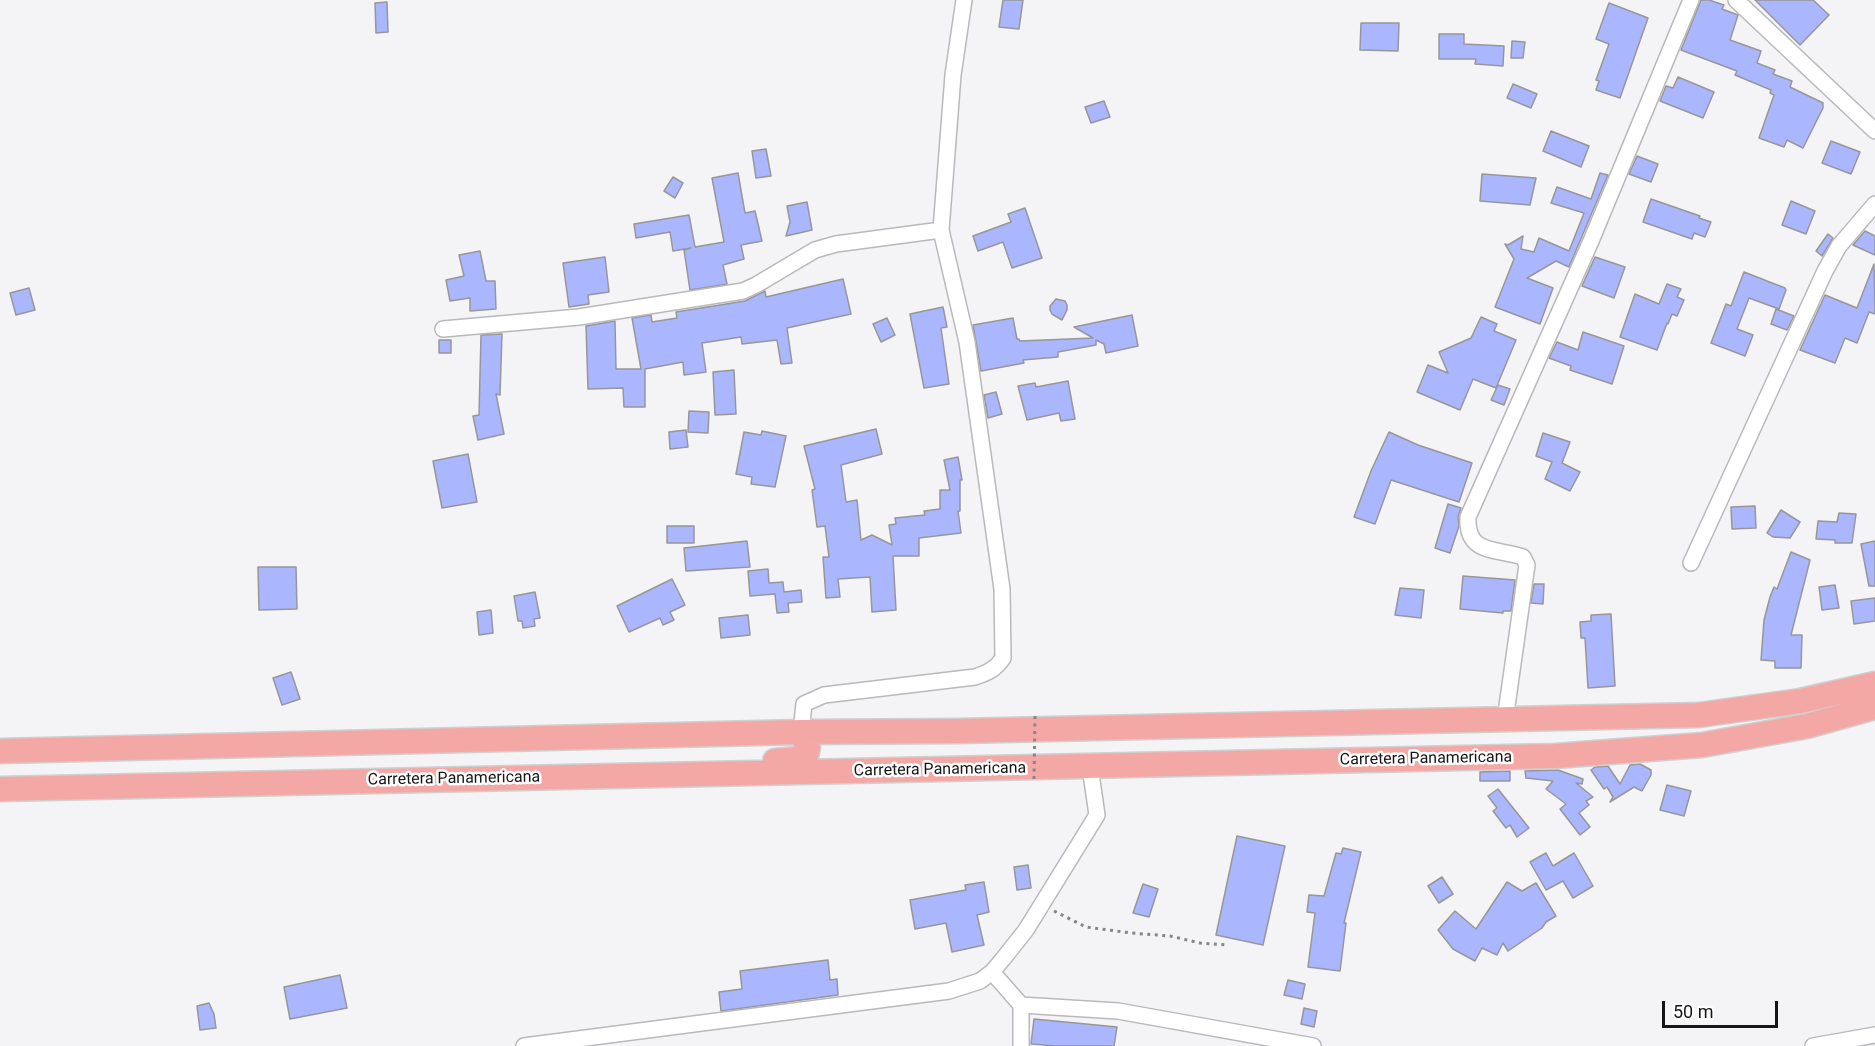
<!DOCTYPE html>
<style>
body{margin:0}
#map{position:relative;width:1875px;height:1046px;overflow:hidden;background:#f4f4f6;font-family:Roboto,sans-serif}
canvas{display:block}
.scale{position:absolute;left:1662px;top:1001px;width:116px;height:27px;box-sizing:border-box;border:3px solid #151516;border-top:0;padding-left:8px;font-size:18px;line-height:21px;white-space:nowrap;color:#151516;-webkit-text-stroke:4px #fff;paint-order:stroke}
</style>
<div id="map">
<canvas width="1875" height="1046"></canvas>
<div class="scale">50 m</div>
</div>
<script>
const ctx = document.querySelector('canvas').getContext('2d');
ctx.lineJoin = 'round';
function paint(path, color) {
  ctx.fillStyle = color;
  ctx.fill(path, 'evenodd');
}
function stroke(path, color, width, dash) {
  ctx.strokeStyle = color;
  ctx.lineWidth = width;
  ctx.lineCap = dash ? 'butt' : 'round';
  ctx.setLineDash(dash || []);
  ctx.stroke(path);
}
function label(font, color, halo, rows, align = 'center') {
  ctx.font = font + ' Roboto,sans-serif';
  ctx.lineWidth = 5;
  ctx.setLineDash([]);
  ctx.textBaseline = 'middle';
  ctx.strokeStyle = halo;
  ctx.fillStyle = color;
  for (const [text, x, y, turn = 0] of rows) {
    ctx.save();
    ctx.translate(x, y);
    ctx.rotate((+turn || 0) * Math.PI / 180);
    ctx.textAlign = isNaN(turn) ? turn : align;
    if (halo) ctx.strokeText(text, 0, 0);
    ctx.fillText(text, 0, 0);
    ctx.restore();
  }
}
const building = new Path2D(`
 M1003 0H1023L1019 29 999 27Z
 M1701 0H1709L1724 5 1722 9 1738 15 1730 40 1761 51 1757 63 1775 70 1773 74 1792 81 1790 87 1823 103V108L1803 148 1787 140 1784 147 1759 138 1774 95 1770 93 1771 90 1735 75 1737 71 1681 50Z
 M1755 0H1813L1829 15 1800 45Z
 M387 2 388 32 376 33 375 3Z
 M1609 3 1648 18 1620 98 1596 90 1599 81 1596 80 1609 44 1596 39Z
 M1361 23H1399L1398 51 1360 50Z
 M1439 34H1464V44L1504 46 1503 66 1475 64 1476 59H1439Z
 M1512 41 1525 42 1523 58H1511Z
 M1678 77 1714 92 1703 118 1660 101 1666 86 1673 88Z
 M1513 84 1537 94 1531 108 1507 98Z
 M1104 101 1110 117 1091 123 1085 107Z
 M1551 131 1589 146 1581 167 1543 151Z
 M1831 141 1860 152 1851 174 1822 163Z
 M766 149 771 176 756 178 752 151Z
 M1637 156 1658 164 1651 182 1629 174Z
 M738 173 745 213 755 211 762 241 741 245 744 259 723 265 727 284 690 290 684 250 691 248 673 251 670 232 636 238 634 224 689 215 695 247 724 242 712 178Z
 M1600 173 1608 175 1569 267 1556 261 1527 278 1553 288 1540 324 1495 307 1514 259 1505 244 1508 245 1523 236 1521 249 1534 252 1539 238 1569 251 1584 213 1551 203 1557 187 1591 199Z
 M1482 174 1536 178 1530 205 1480 201Z
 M673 177 683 183 675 198 664 191Z
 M1651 199 1700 216 1699 218 1711 222 1705 237 1694 233 1692 239 1643 222Z
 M1791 201 1815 211 1806 234 1782 225Z
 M807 202 812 230 786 236 790 222 787 206Z
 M1025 208 1042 258 1012 268 1003 242 978 251 973 236 1011 222 1008 214Z
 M1865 231 1875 236V255L1853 245Z
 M1828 234 1833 238 1822 256 1816 251Z
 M480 251 486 281H495L496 309 470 311V298L450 301 446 280 464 276 459 255Z
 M605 257 609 292 588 295 589 304 569 307 563 263Z
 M1595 257 1625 267 1614 298 1582 286Z
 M1874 264 1875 314 1869 312 1857 343 1845 338 1835 363 1800 350 1825 295 1857 308Z
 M1744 272 1785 288 1786 290 1779 309 1749 298 1737 329 1753 335 1745 356 1711 343 1726 304 1731 306Z
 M843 279 851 314 787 328 792 363 781 364 777 340 742 344 741 337 702 343 706 372 684 375 683 362 645 369V407H624L623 388 588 389 586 326 615 321 616 369H641L632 318 651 315 652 322 677 318 676 312 745 301 765 291 766 297Z
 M1667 284 1681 289 1677 297 1684 300 1677 316 1672 314 1668 324 1667 323 1657 350 1620 337 1635 294 1659 304Z
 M29 288 35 310 16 315 10 293Z
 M1056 299 1065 301 1067 305V310L1062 320 1052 314 1050 310V306Z
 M943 307 947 327 941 328 949 384 924 388 910 314Z
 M1776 309 1794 316 1787 330 1771 324Z
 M1132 315 1138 346 1106 353 1104 344 1096 340V345L1058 352V357L1023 360 1024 363 981 371 973 325 1013 318 1017 339H1019L1020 341 1093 338 1074 327Z
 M1481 317 1497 324 1494 331 1516 340 1496 388 1473 379 1460 410 1417 392 1428 365 1448 373 1439 352 1471 338Z
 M887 318 895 335 881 342 873 324Z
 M1583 332 1624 346 1612 384 1570 370 1571 366 1549 358 1557 342 1578 350Z
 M502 334 500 395 496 394 504 434 478 440 473 416 479 415 481 335Z
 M439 340H451V353H439Z
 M734 370 736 414 715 415 713 372Z
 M1068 381 1075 419 1061 421 1059 413 1027 420 1018 386 1035 383 1036 387Z
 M1498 385 1510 389 1504 405 1491 400Z
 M996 392 1002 414 988 418 984 395Z
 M689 411 709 412 708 433 688 432Z
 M876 429 882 454 841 465 846 502 857 500 861 540 872 535 892 545 889 525 896 524 895 518 925 515 924 511 940 509V490H950L944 460 958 457 962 480H960V511H958L961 533 919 538V556H893L896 610 872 612 870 577 838 579 840 597 826 598 823 557H829L825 526 817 527 812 490 815 489 804 446Z
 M686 430 688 447 670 449 669 432Z
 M762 431 786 436 775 487 751 484 752 477 736 474 744 432 761 435Z
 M1389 432 1418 445 1472 463 1459 502 1391 480 1375 524 1354 517 1371 471Z
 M1543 433 1570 442 1562 463 1580 472 1570 491 1545 479 1552 462 1536 456Z
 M468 454 477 502 442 508 433 461Z
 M1448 504 1461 508 1458 517 1459 526 1450 553 1435 548Z
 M1755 506 1756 528 1732 529 1731 507Z
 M1781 510 1800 522 1790 538 1773 537 1767 533Z
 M1839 513 1856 514 1852 543H1835V540L1816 539 1818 521 1837 522Z
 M667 526H694V543H667Z
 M747 541 750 567 686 571 684 548Z
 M1875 541V586H1869L1861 544Z
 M1791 552 1810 560 1791 635H1802L1801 668H1775V661L1761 660 1764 620 1770 597 1774 587 1777 589Z
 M258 567H296L297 609 259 610Z
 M768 569 769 583 783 582 784 592 801 590 802 602 788 603 789 612 777 613 775 594 750 596 748 571Z
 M1463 576 1515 580 1511 611H1503V613L1460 609Z
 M672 579 685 605 670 612 674 620 663 625 660 618 629 632 617 606Z
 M1534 584H1544L1543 604 1531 603Z
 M1835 585 1839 608 1822 610 1819 587Z
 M1400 588 1424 590 1421 618 1395 615Z
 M535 592 540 618 534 619 535 626 523 628 522 621H518L514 596Z
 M1875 598V621L1854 624 1851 601Z
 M491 610 493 633 479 635 477 612Z
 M1611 614 1615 686 1588 688 1585 638H1581L1580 622 1591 621V615Z
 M748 615 750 635 721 638 719 618Z
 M291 672 300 699 282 705 273 678Z
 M1640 764 1651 770V775L1642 791 1634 787 1610 802 1613 797 1607 787 1604 789 1591 770 1595 767 1608 766 1620 784 1630 765Z
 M1558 770 1583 779 1582 784 1576 783 1593 797 1586 801 1589 805 1579 813 1590 827 1580 835 1560 809 1566 804 1546 789 1553 781 1526 778 1525 771Z
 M1510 771V781H1480V772Z
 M1667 785 1691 791 1684 816 1660 810Z
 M1498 789 1529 828 1517 837 1510 825 1506 828 1493 811 1497 808 1488 796Z
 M1237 836 1285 846 1263 945 1216 935Z
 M1343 848 1361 852 1344 923H1346L1340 971 1308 967 1315 913 1307 912 1309 895 1324 896 1336 853 1341 854Z
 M1546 853 1553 866 1574 853 1593 886 1573 898 1563 881 1546 890 1530 862Z
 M1028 865 1031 888 1017 890 1014 867Z
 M1442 877 1453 894 1439 903 1428 886Z
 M984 882 989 912 977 915 984 945 952 952 946 923 915 929 910 900 966 890 965 885Z
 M1507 882 1522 891 1536 883 1556 916 1546 922 1542 928 1508 951 1503 943 1497 955 1482 948 1475 961 1453 949 1438 930 1455 911 1476 929Z
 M1143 884 1158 889 1149 917 1133 913Z
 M828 960 830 980 837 979 838 995 721 1011 719 992 742 989 740 971Z
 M340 975 347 1008 290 1019 284 987Z
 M1288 980 1305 984 1302 999 1284 995Z
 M209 1003 214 1014 216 1028 200 1030 197 1006Z
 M1304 1008 1317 1011 1314 1027 1301 1024Z
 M1034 1019 1117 1027 1114 1046H1057L1031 1044Z`);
paint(building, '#aab6fe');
stroke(building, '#979799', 1.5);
const minor = new Path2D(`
 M1736 0 1875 131
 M443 329 579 317 743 291 756 285 815 250 836 244 941 230
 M1691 563 1825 271 1839 246 1875 204
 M1505 720 1527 565 1523 557C1496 548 1466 555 1468 517L1591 241 1691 0
 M801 732 804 704 824 695 975 677C987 673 996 669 1003 658L1002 589 967 342 941 230 953 75 964 0
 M992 972 1021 1005V1046
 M1021 1005 1118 1011 1313 1046
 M524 1046 949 991 980 981 992 972 1003 959 1026 930 1097 815 1090 767
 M1813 1046 1875 1035`);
const trunk = new Path2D(`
 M0 751 801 732 958 731 1699 715 1800 701 1875 684
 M775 761 798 759 806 756 808 747 801 732
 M0 789 1555 756 1702 745 1807 726 1875 707`);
stroke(minor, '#b9b9bc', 18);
stroke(trunk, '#d0d0d0', 27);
stroke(new Path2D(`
 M1054 911 1086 927 1131 933 1170 936 1200 943 1228 945`), '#868687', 3, [3, 4.5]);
stroke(minor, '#fff', 15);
stroke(trunk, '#f4a8a6', 24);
stroke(new Path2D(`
 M1034 779 1035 715`), '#868687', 3, [3, 4.5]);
label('16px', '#151516', '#fff', [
 ["Carretera Panamericana",1426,759,-1],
 ["Carretera Panamericana",940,770,-1],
 ["Carretera Panamericana",454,779,-1]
]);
</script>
